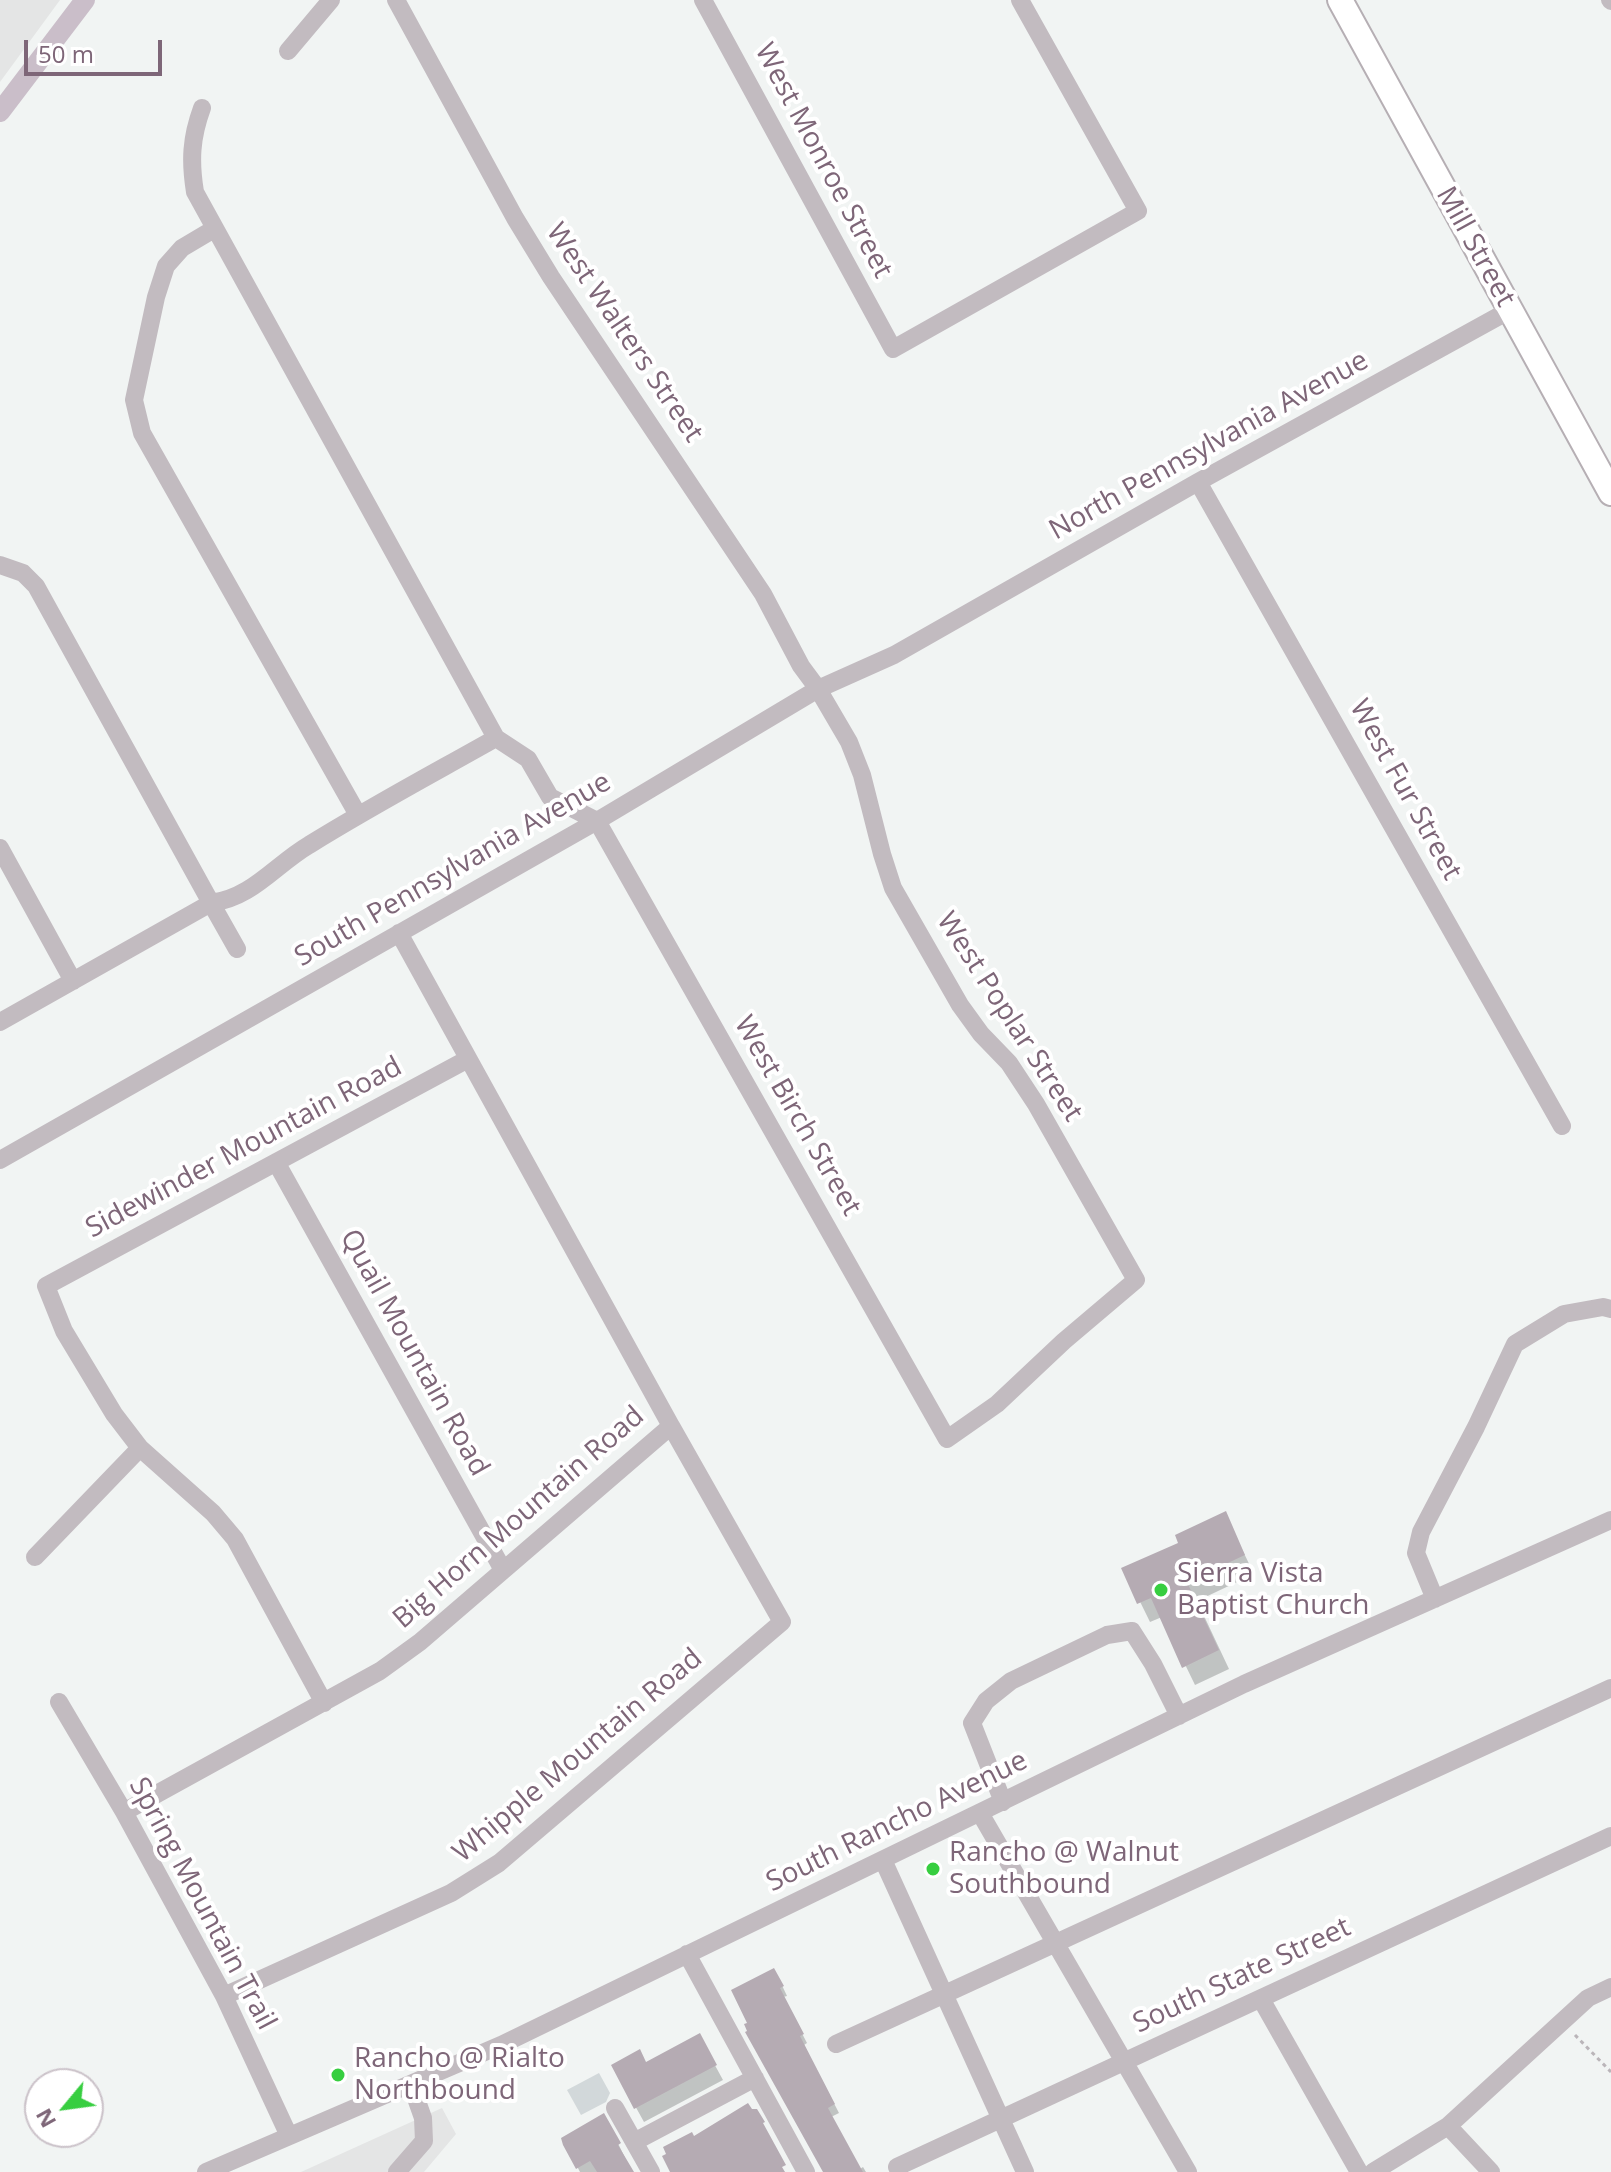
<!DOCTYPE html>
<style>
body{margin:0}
#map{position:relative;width:1611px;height:2172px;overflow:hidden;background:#f1f4f3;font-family:"Open Sans",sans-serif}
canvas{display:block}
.north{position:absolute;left:24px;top:2068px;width:80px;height:80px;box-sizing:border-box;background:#fff;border:2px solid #cbc2c9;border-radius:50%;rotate:241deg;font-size:22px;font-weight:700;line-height:32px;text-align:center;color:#7e6678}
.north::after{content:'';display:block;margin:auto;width:28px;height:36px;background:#37ce40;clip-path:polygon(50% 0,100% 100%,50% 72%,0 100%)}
.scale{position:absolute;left:24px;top:40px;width:138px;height:36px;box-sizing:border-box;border:4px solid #7e6678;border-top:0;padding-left:10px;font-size:24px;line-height:28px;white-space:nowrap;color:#7e6678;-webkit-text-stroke:6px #fff;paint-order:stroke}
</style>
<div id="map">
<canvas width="1611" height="2172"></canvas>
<div class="north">N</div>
<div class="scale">50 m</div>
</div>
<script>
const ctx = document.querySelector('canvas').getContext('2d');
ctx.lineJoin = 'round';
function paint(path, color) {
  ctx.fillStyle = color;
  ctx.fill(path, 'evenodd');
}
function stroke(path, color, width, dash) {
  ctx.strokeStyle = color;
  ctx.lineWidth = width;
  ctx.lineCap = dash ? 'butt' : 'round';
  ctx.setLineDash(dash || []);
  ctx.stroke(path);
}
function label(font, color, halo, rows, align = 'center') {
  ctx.font = font + ' "Open Sans",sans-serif';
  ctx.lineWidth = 8;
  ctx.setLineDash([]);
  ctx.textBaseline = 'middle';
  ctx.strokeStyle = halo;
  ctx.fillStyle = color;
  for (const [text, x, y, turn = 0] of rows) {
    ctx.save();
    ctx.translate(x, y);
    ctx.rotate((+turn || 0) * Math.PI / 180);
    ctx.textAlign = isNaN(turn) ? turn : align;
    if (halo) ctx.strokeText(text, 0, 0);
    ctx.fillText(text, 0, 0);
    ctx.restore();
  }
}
paint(new Path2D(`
 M0 0H60L0 82Z
 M442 2108 456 2134 424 2172H301Z`), '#e4e5e5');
paint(new Path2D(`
 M599 2073 610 2093 606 2102 581 2115 567 2090Z`), '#d2d8da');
paint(new Path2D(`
 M1225 1514 1254 1574 1197 1601 1229 1669 1195 1685 1162 1617 1150 1622 1124 1569 1180 1544Z
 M779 1979 787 1996 783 1997 807 2043 804 2045 839 2113 831 2117 860 2169 863 2167 866 2172H825L748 2033Z
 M699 2036 723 2080 644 2122 613 2066 646 2064Z
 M609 2125 632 2172H580L563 2139Z`), '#0003');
stroke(new Path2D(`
 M0 112 85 0`), '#cabec9', 20);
paint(new Path2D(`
 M1226 1511 1245 1555 1187 1582 1219 1650 1182 1668 1151 1598 1137 1604 1121 1568 1178 1543 1175 1535Z
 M774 1968 784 1986 780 1988 804 2034 800 2036 835 2104 828 2108 863 2172H823L745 2032 747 2031 744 2024 747 2023 731 1990Z
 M700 2033 717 2065 634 2109 611 2065 640 2049 646 2062Z
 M748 2103 752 2109H757L765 2122 763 2123 786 2165 782 2167 785 2172H670L662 2156 666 2154 663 2147 692 2132 694 2136Z
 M604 2113 621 2143 618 2145 634 2172H597L590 2161 576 2169 563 2145 561 2138Z`), '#b5abb3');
const major = new Path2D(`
 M1340 0 1611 493`);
stroke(major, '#b6afb4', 28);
stroke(new Path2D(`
 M1575 2035 1611 2072`), '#bab5b9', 3, [4, 4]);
stroke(new Path2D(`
 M703 0 893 349 1138 211 1020 0
 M1610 0 1611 1
 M288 51 331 0
 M202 108C191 138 190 161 195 192L496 738 528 759 550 797 597 821 947 1439 997 1404 1064 1341 1136 1280 1036 1104 1009 1063 981 1034 960 1005 893 888 882 854 862 775 849 742 818 689 801 666 763 594 551 277 515 218 396 0
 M214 229 182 248 166 266 156 297 134 400 142 433 358 815
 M1198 482 1562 1126
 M0 565 23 573 36 586 211 903 0 1022
 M0 848 73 981
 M237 949 211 903C252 898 275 865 309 845 370 807 434 773 496 738
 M0 1160 597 821 818 689 894 655 1198 482 1510 310
 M276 1162 503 1570
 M35 1557 140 1448
 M1435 1599 1416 1553 1421 1532 1476 1427 1515 1344 1564 1314 1603 1307 1611 1309
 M59 1702 124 1812 224 1996 289 2136
 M324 1703 235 1539 213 1513 140 1448 114 1414 64 1331 46 1286 468 1059
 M1003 1802 972 1723 986 1701 1011 1681 1107 1635 1132 1631 1153 1664 1179 1716
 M124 1812 380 1671 420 1642 671 1426 399 933
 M980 1813 1188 2172
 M883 1860 1025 2172
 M687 1954 806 2172
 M224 1996 451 1893 499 1863 782 1622 671 1426
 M1261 1999 1359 2172
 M836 2044 1611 1688
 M615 2108 651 2172
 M1448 2126 1491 2172
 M634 2142 755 2078
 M897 2167 1611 1836
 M206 2172 501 2045 1244 1684 1611 1520
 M397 2172 424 2141 423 2118 411 2084
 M1373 2172 1448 2126 1588 1998 1611 1987`), '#c2bbc0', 18);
stroke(major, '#fff', 24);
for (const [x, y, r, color] of [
 [1161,1590,8,"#37ce40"],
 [933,1869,8,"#37ce40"],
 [338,2075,8,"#37ce40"]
]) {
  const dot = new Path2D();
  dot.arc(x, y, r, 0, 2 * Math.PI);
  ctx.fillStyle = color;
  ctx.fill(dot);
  stroke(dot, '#fff', 3);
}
label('28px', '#7e6678', '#fff', [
 ["West Monroe Street",823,161,62],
 ["Mill Street",1475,247,61],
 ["West Walters Street",624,333,56],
 ["North Pennsylvania Avenue",1209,446,-29],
 ["West Fur Street",1405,790,61],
 ["South Pennsylvania Avenue",453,870,-30],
 ["West Poplar Street",1009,1017,57],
 ["West Birch Street",797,1116,60],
 ["Sidewinder Mountain Road",244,1148,-28],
 ["Quail Mountain Road",414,1353,61],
 ["Big Horn Mountain Road",519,1518,-41],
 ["Whipple Mountain Road",578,1756,-40],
 ["South Rancho Avenue",897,1822,-26],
 ["Spring Mountain Trail",202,1904,62],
 ["South State Street",1242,1976,-25]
]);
label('28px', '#7e6678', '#fff', [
 ["Sierra Vista",1177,1574],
 ["Baptist Church",1177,1606],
 ["Rancho @ Walnut",949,1853],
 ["Southbound",949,1885],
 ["Rancho @ Rialto",354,2059],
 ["Northbound",354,2091]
], 'left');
</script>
